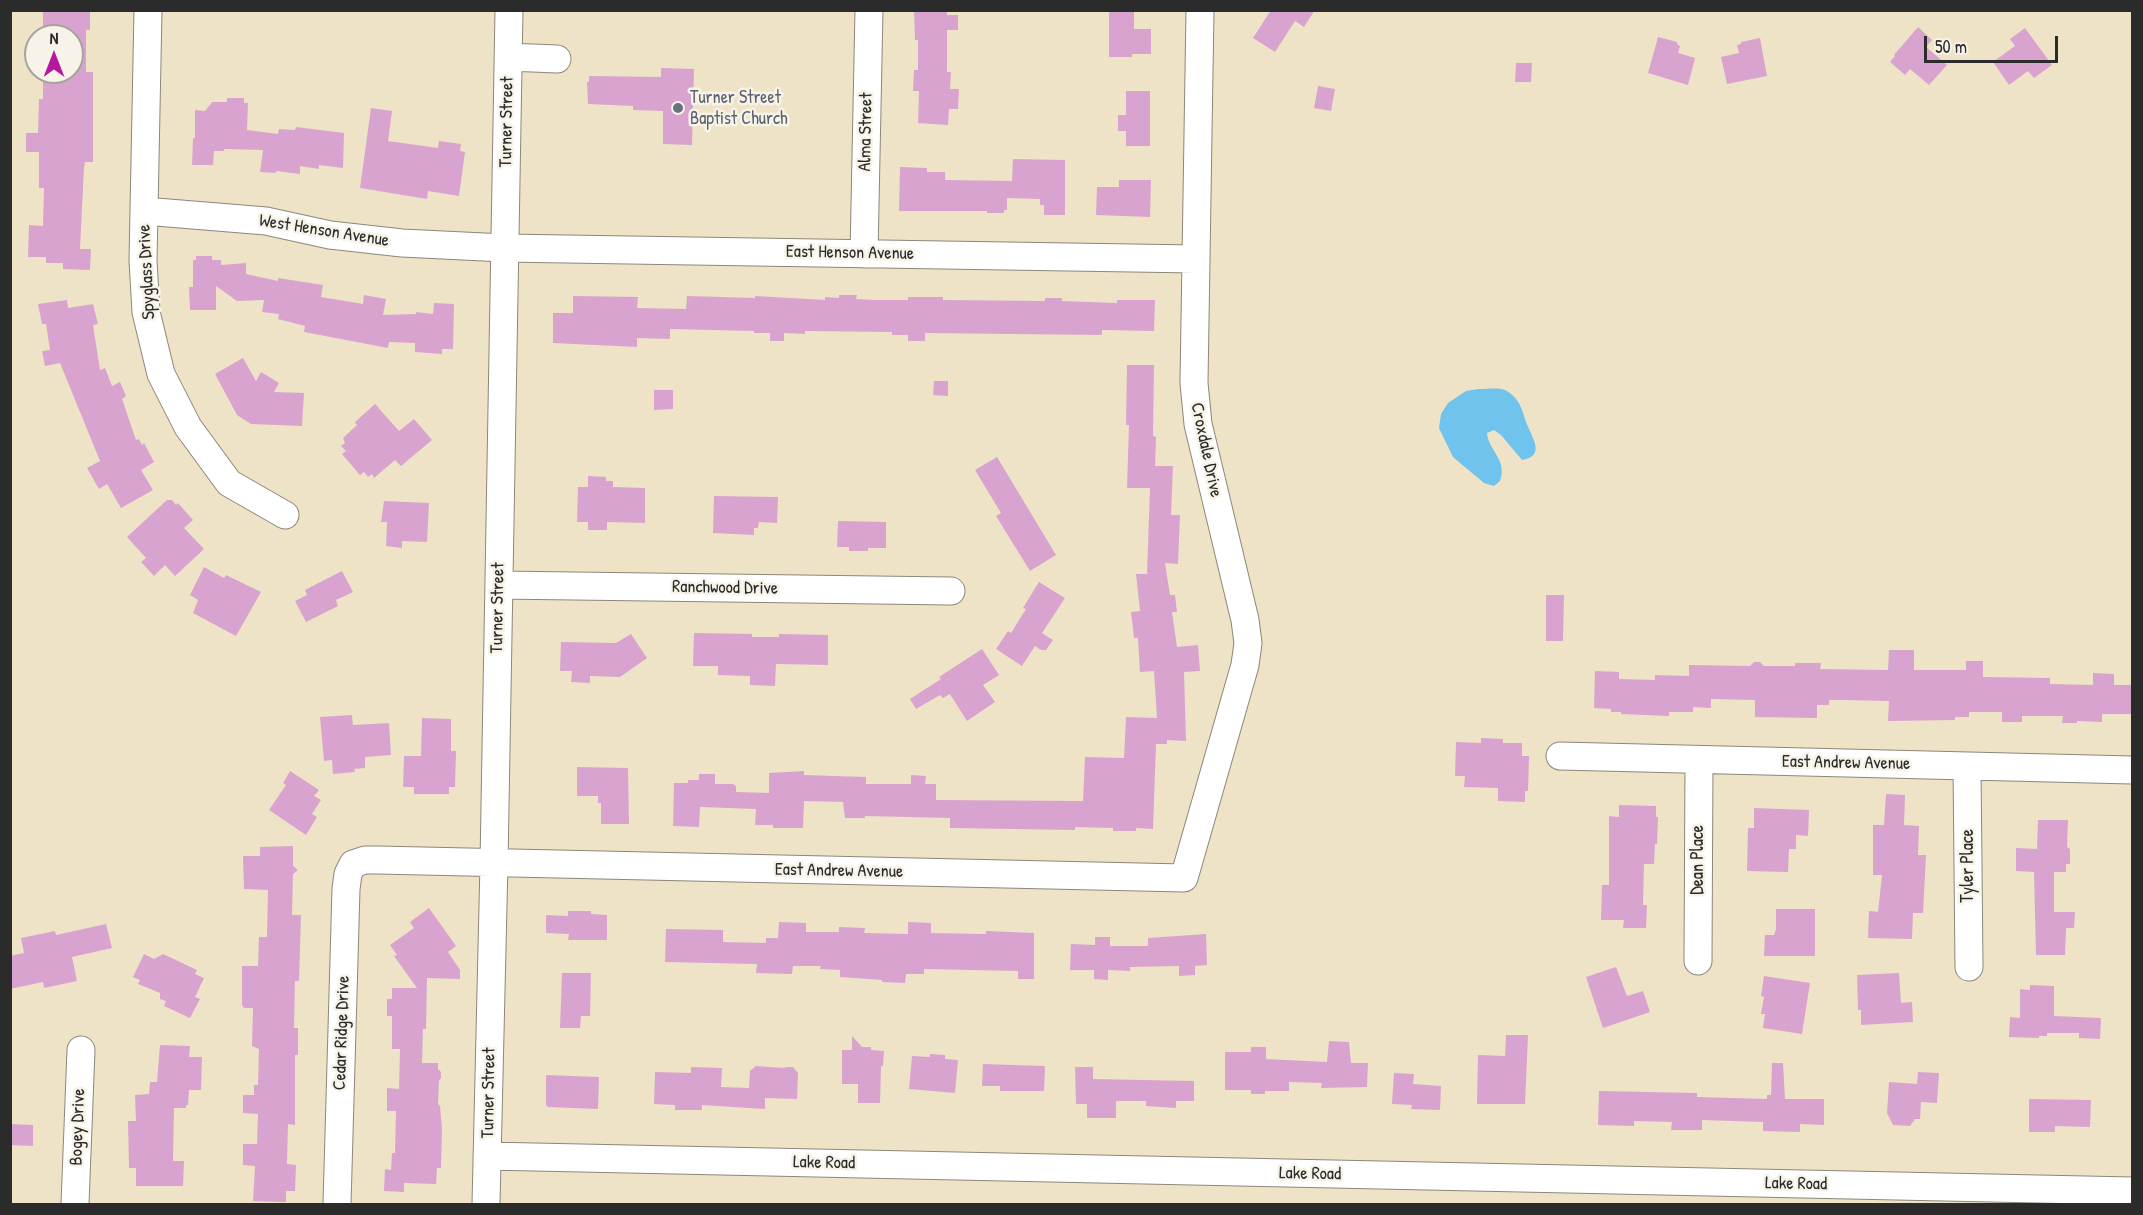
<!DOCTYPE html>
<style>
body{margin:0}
#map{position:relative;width:2143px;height:1215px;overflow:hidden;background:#eee3c7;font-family:"Patrick Hand",sans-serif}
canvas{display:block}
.frame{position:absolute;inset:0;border:12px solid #2b2b2b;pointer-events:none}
.north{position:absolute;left:24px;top:24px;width:60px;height:60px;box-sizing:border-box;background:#f7f3e8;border:2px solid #a5a39c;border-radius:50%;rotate:0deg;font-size:16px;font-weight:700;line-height:24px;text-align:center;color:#2b2b2b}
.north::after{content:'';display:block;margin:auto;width:21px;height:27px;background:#b5179e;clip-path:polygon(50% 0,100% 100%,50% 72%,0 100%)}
.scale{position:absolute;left:1924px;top:36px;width:134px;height:27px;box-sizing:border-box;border:3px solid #2b2b2b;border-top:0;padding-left:8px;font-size:18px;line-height:21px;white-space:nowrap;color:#2b2b2b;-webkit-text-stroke:4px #f7f3e8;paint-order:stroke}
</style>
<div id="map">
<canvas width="2143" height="1215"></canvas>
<div class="frame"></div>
<div class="north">N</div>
<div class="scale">50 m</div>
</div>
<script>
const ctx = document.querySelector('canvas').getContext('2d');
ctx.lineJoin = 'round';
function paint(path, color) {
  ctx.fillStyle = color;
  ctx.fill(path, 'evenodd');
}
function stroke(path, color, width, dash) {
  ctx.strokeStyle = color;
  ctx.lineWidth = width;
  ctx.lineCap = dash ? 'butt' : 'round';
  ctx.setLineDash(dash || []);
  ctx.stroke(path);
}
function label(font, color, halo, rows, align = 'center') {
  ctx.font = font + ' "Patrick Hand",sans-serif';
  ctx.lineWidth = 5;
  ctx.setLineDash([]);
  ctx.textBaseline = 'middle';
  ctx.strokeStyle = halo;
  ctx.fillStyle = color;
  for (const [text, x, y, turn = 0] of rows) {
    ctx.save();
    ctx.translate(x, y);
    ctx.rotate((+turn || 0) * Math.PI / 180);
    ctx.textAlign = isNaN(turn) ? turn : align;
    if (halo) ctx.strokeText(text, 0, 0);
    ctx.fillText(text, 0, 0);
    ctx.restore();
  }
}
paint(new Path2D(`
 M1479 389C1488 389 1500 387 1507 391 1520 399 1522 410 1526 422 1531 436 1547 456 1522 460L1501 435 1494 430 1487 433C1488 450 1508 460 1500 481L1494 486 1484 483 1453 457 1439 428 1441 414 1448 403 1466 391Z`), '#70c3ec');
paint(new Path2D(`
 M43 10H90V30H86V72H93V162H85L84 167 80 249H91L90 270 63 269V263H46V257H28L29 225 43 226 44 188H39V152H26V133H38L39 99H43V72H72V30H43Z
 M914 10H947V15H958V30H947V72H951L950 89H959L958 109H949L948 125 918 123 919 91H913L914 70H918V40H915Z
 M1109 10H1134V29H1151V54H1132V57H1109Z
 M1271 10H1315L1304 27 1295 21 1275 52 1253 38Z
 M1918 27 1932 40 1926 47 1947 65 1929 85 1910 69 1905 75 1890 62 1895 56 1894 55Z
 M2025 28 2052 65 2034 78 2028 71 2009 85 1993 62 2015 46 2010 39Z
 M1658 37 1677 42V44L1680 46 1678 53 1695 58 1688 85 1648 73Z
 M1760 38 1767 76 1727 84 1721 57 1739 53 1737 45 1741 44V42Z
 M1516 63H1532L1531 82H1515Z
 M661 68 694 69 692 145 663 144V111L633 110V106L588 104 587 82H589V76L661 77Z
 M1318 86 1335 89 1331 111 1314 108Z
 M1126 91H1150V146H1126V131H1118V115H1126Z
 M227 98H244V103H248L247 130 278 134 279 129 295 130 296 127 344 133 343 168 319 165V169L300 166V174L276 171V173L260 172 263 150 224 149V151H214L213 165H192L193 138H195V110L205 111 212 102H227Z
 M371 108 392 111 388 141 438 148 439 141 461 144 460 151 465 152 459 196 428 191 427 199 360 188Z
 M1013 159 1065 160V215H1044V205H1040V199L1007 198V210H1004V213H987V211H899L900 167 927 168V172H945V180L1012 181Z
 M1119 180H1151L1150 217 1096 215 1097 187H1119Z
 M196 256H212V260H221V265L246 263V274L278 281V278L323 285 321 297 363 304 364 295 386 299 383 315 416 314V312L433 314 434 303 454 304 453 349H442V354L415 352V343L389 342 388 348 304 332 305 326 278 319 279 314 262 312 264 300 237 301 216 286V310H190L189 287H193V260H196Z
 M839 295H857L856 299 874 300H908V297H943V300L1045 301V298H1062V301L1117 303V300H1155L1154 331 1102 330V335L925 333V341H908V335H892V332L805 331V334L784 333V341H770V333H754V331L670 329V339L637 338V347L553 343V313H573V296L638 297 637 308 686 309 687 296 755 298V296L825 300V297L839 298Z
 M67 300 68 308 93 304 98 324 93 325 100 370 105 368 112 386 120 382 126 396 122 399 136 440 139 439 142 445 144 443 154 462 141 470 153 490 121 508 107 484 99 489 87 468 100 461 60 363 45 366 42 351 50 350 46 324H42L38 304Z
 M243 358 256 381 261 372 279 383 274 392 304 393 302 426 251 424 237 415 215 374Z
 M1127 365H1154L1153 436 1156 437 1155 466H1173L1171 515H1180L1178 564 1165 563 1170 595H1175L1177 612H1172L1177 647 1198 645 1200 671 1184 672 1186 741 1167 740V744H1156L1153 829 1136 828V831H1113V828L1075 827V830L950 828V818L865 816V818H845L843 802 804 801 803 828H773V825H755L756 809 700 807 699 827 673 826 674 783H688V780H699V774H715V784H733L736 786V792L769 793V773L804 771V775L866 777V784H911V775L926 776 925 784H936V800L1083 801 1085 757 1124 758 1126 717 1157 718 1154 671 1140 672 1138 638H1134L1131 612 1140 611 1136 574H1147L1150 488H1127L1129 425H1126Z
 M934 381H948V396L933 395Z
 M654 390H673V409L654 410Z
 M375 404 399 431 414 419 432 440 401 466 395 460 374 478 372 474 368 477 364 472 360 475 342 454 346 451 341 446 345 443 343 438 357 425 355 422Z
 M997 457 1056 555 1030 571 996 516 1001 513 975 470Z
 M588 476 606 477V481H613V487L645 488V523L607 522V530H588V522H577L578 487H588Z
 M714 496 778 497 777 523 759 522 758 528H754V535L713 533Z
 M167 500H172L176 505 178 503 193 520 184 528 204 549 175 576 165 565 154 576 141 562 146 558 127 537Z
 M384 501 429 503 427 542 402 541V548L386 546 387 522H381Z
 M838 521 886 522V548H868V551H849V547H837Z
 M204 567 224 578 226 575 261 592 236 636 193 613 198 600 190 595Z
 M342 571 353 592 336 600 338 606 306 622 295 601 307 595 305 590Z
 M1039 582 1065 598 1042 633 1053 640 1046 650H1041L1035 646 1022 666 996 649 1008 631 1011 633 1026 609 1023 608Z
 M1546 595H1564L1563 641H1546Z
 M694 633 752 634V637H779V634L828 635V665L776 664 775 686 750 685V676L718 675V666H693Z
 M631 634 647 658 620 677 590 676V683L571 682 572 671H560L561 642 616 643Z
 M982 649 999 675 983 685 995 702 967 721 950 694 943 698 940 695 916 709 910 699 941 679 939 677Z
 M1889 650H1914V670H1966V661H1983V677L2050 678V684L2093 685V673L2114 674V685H2133V714H2102V722L2077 721V723H2062L2063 716H2022V722H2002V712H1969V717H1955V720L1888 721 1889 701 1842 700H1829V705H1817V718L1755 717V700L1711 699V708L1693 707V712H1669V716L1621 714V712H1611V709L1594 708 1595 671 1619 672V679L1655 680V675L1689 676V665L1750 666 1754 662H1760L1764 666H1795V663H1821L1820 669 1888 670Z
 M352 715 353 725 389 723 391 755 365 757V768L354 769 355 772 333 774 332 760 324 761 320 717Z
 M422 718 451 719V751H456L455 787H449V794H414V787H403L404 756H421Z
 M1481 738 1503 739V743H1522V756H1529L1528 791H1525V802L1498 801V788L1464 787 1465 776H1455L1456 742 1481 743Z
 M577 767 628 768 629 824H601V803H598V796H577Z
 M290 771 319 790 314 796 321 800 312 814 317 817 306 835 269 810 286 785 283 783Z
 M1886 794 1905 795 1904 825 1919 826 1918 855H1926L1923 913H1913L1912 939 1868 938 1869 911 1878 912 1882 875H1873V825H1884Z
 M1619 805 1656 806V817H1658L1657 844H1655L1654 864H1644L1643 905H1647L1646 928H1623L1624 920H1601L1602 885H1609V816L1619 817Z
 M1754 808 1809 810 1808 836 1796 835V849H1789L1788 872 1747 871 1748 828H1754Z
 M2038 820H2068L2067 847 2070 849V864H2066V872H2054V912H2075L2074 928H2066L2065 955H2036L2034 872 2016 871V848L2037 849Z
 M293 846V866L298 870 293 874 292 915H301L299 981H295L294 1028H298V1055H295V1125L288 1124 287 1164 296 1165 295 1191H286V1202L253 1201 255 1166 243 1165V1144H257L258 1114 243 1113V1095H254V1085H258L259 1049 252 1046 253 1008H244L242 1005V966H258L259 937H267L268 890 244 889 243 856H260V847Z
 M429 908 456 946 448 952 460 970V979L427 978 426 1029H423L422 1063H438V1069L441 1072V1078L439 1081 438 1104 440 1106 442 1129 441 1168H437L436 1184 404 1183V1192L384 1191 385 1169 391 1170 392 1153H395L396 1111H387V1088L399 1089 400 1049H392V1016H387V999H392V988H417L394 956 397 955 390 945 414 928 410 922Z
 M1776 909H1815V956H1764L1765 935H1774L1776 929Z
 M568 911H591V914L607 915V940H568L569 934 546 933V915L568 916Z
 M779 922 806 923V932H839V927L865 928 864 933 908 934V922L931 923V933L986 934V931L1034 933V979H1018V971L924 969V974H906L905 983 882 982V980L840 977V970L820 969 821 966H793L792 974 756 973 757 964 665 962 666 929 723 930V942L766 943V938H778Z
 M106 924 112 948 72 957 77 981 44 988 43 982 10 989V956L24 953 21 938 55 931 56 935Z
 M1206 934 1207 965 1195 966V975L1179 976V966L1130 967V971L1108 970V980L1094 979V970H1070L1071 944 1095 945V937H1110V946H1148V938Z
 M144 954 154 959 163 954 197 970 195 974 204 978 195 997 200 999 190 1018 164 1006 166 1001 160 999V993L138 984 140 980 133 977Z
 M1616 967 1627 996 1643 991 1650 1012 1603 1028 1586 977Z
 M562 973H591L590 1016H581L580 1028H560Z
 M1899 973 1901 1003 1912 1002 1913 1022 1861 1025V1010H1858L1857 975Z
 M1764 976 1810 983 1802 1034 1763 1028 1765 1014H1761L1764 997 1761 996Z
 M2030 985 2054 986V1016L2101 1018 2100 1039 2079 1038V1033H2047V1036H2039V1038L2009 1037 2010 1017 2020 1018V989L2030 990Z
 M1506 1035H1528L1525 1104H1477L1478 1055 1505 1056Z
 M852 1036 862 1047H871V1050L884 1051 883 1066H881L880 1103H858V1084H842V1050H852Z
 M1329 1041 1349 1042 1351 1063H1368L1367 1087 1321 1088 1322 1083 1289 1082V1091H1265V1094H1251V1090H1225V1052H1251V1047H1266V1059L1327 1062Z
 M160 1045 190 1046 189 1057H202L201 1090H189L188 1105H186V1108H174L173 1161H184L183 1186H136V1168H129L128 1121H136L135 1095 149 1094 150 1082H157Z
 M930 1054 945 1055V1059L958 1060 955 1093 909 1089 912 1056 930 1057Z
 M1772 1063H1783L1785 1099H1824V1125L1800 1124V1132L1763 1131V1122L1702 1120V1130H1671L1672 1122 1634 1121V1126L1598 1125 1599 1091 1697 1093V1097L1767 1099V1095H1771Z
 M983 1064 1045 1066 1044 1091H1000V1086H982Z
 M756 1066 784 1068 786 1067H793L798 1073 797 1099 765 1098V1109L702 1105V1110H675V1105L654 1104 655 1072 691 1073V1067L722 1068 721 1087 749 1088 750 1071Z
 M1075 1067H1093V1079L1194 1081V1101H1176V1108L1146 1106V1101H1116V1118H1087V1104H1076Z
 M1918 1072 1939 1073 1937 1103 1921 1102 1920 1119H1915L1910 1126 1893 1125 1887 1113 1889 1082 1917 1084Z
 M1394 1073 1414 1074 1413 1084 1441 1086 1440 1110 1411 1109 1412 1105 1392 1104Z
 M546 1075 599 1077 598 1109 548 1107 546 1105Z
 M2029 1099 2091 1100 2090 1127 2055 1126V1132H2029Z
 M10 1124 33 1125V1146L10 1145Z`), '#d8a4cf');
const minor = new Path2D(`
 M148 10 143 261 146 312 161 374 188 427 229 483 285 515
 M508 57 557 59
 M144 211 266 221 330 235 402 243 504 248 1195 259
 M864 254 869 10
 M499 585 951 591
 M1560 756 2132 770
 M1967 766 1969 967
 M1698 961 1699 760
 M487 1156 2132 1191
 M75 1204 81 1050
 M337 1204 346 889 348 874 353 864 365 860H378L1184 878 1245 665 1248 643 1245 620 1198 424 1194 383 1200 10
 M486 1204 494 863 509 10`);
stroke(minor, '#8c8779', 29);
stroke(minor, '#fff', 27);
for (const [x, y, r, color] of [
 [678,108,6,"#6b7280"]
]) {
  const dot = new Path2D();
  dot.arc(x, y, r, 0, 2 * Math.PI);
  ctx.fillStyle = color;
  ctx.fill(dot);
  stroke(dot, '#f7f3e8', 2);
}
label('18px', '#5b616d', '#f7f3e8', [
 ["Turner Street",690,98],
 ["Baptist Church",690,119]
], 'left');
label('18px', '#2b2b2b', '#f7f3e8', [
 ["Turner Street",507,122,-89],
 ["Alma Street",866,132,-89],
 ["West Henson Avenue",324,231,9],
 ["East Henson Avenue",850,253,1],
 ["Spyglass Drive",147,272,-93],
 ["Croxdale Drive",1206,450,78],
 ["Ranchwood Drive",725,588,1],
 ["Turner Street",498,608,-89],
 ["East Andrew Avenue",1846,763,1],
 ["Dean Place",1698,860,-90],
 ["Tyler Place",1968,866,-90],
 ["East Andrew Avenue",839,871,1],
 ["Cedar Ridge Drive",342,1033,-88],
 ["Turner Street",489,1093,-89],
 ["Bogey Drive",78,1127,-88],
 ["Lake Road",824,1163,1],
 ["Lake Road",1310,1174,1],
 ["Lake Road",1796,1184,1]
]);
</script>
